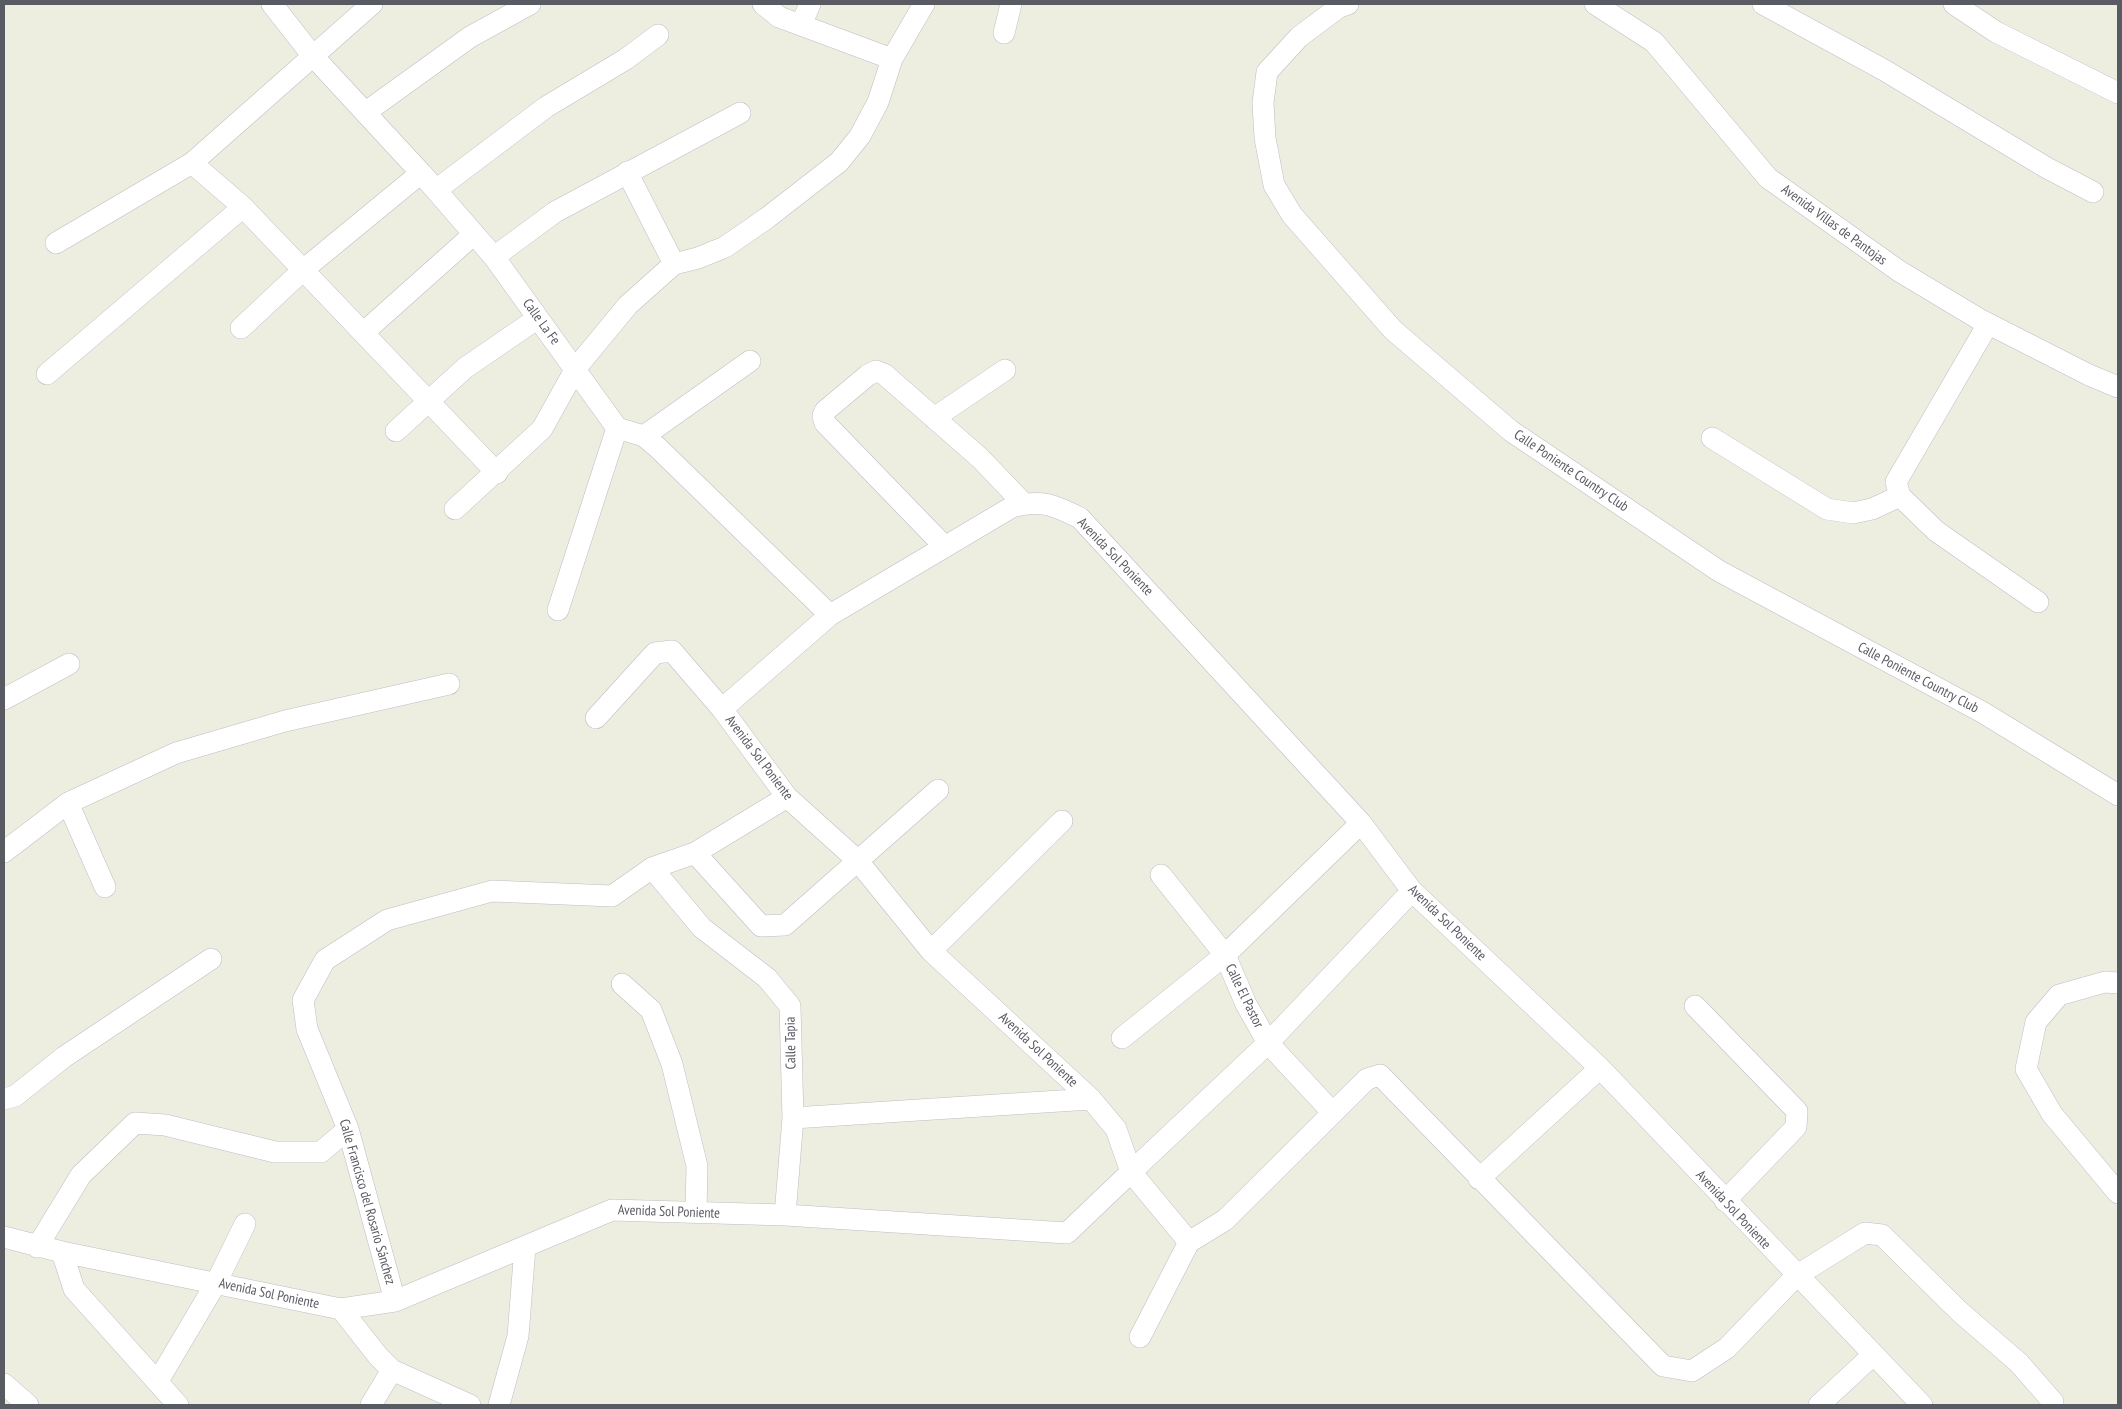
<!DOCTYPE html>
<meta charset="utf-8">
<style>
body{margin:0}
#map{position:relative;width:2122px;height:1409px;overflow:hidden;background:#edede0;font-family:"PT Sans Narrow",sans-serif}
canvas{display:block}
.frame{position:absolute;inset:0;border:5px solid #595b62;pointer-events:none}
</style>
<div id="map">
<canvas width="2122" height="1409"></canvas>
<div class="frame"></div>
</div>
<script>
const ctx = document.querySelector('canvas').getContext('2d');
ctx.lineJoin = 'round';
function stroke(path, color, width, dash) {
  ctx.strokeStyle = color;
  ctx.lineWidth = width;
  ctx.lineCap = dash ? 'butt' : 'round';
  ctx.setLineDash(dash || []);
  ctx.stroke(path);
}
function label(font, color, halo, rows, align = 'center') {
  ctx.font = font + ' "PT Sans Narrow",sans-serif';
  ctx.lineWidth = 4;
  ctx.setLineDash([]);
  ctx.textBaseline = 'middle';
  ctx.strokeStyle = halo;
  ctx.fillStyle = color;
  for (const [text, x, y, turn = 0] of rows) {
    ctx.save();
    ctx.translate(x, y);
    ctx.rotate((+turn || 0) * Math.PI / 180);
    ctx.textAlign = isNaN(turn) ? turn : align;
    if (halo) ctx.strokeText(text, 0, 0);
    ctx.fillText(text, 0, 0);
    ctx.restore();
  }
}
const minor = new Path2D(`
 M272 4 312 55 421 173 494 257 617 428 644 436 657 447 830 615
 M763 4 779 17 892 59
 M1348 4 1339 7 1299 37 1267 72 1263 103 1265 138 1274 185 1292 215 1393 330 1511 431 1719 571 1982 712 2118 795
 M1595 4 1654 42 1768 178 1899 271 1979 319 2089 375 2118 387
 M1763 4 1884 70 2047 168 2093 192
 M1954 4 1996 32 2118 93
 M801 25 810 4
 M1004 33 1011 4
 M366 112 470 37 530 4
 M192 163 243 207 497 473
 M627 172 674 264
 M436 190 546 107 626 59 658 35
 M56 243 192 163 372 4
 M494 257 555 212 740 113
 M1988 324 1896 482 1900 496 1936 531 2038 602
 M241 328 303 270 421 173
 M363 333 474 234
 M47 374 243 207
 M934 418 1005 370
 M396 431 465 368 538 318
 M644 436 750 361
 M1712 438 1827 509 1853 513 1872 509 1900 496
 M455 509 542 429 576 368 628 305 674 264 698 258 725 247 767 218 839 162 860 136 878 102 892 59 924 4
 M945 547 825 423 823 416 825 411 868 375 876 371 884 374 980 458 1024 504
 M558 610 617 428
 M4 699 69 664
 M596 718 655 653 672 651 722 709
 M4 852 68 803
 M695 853 761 926 785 925 938 790
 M652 868 702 928 767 978 790 1006 793 1118 785 1215
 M1161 875 1225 955 1246 1004 1268 1043 1333 1113
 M105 887 68 803 176 753 285 721 449 684
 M931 951 1062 821
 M2118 983 2105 982 2059 995 2036 1022 2026 1069 2052 1114 2118 1193
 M622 984 651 1010 672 1064 697 1166 696 1212
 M1695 1006 1797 1111 1796 1127 1725 1201
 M1122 1038 1225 955 1361 823
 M4 1099 15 1096 64 1057 211 959
 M793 1118 1091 1099
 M1479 1179 1600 1068
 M4 1237 62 1252 341 1309 395 1301 612 1210 785 1215 1067 1233 1131 1172 1116 1129 1091 1099 931 951 857 860 787 797 722 709 830 615 1012 507C1041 499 1054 505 1080 518L1361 823 1412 891 1600 1068 1922 1405
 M1189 1242 1131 1172 1268 1043 1412 891
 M37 1247 81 1175 135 1123 165 1125 275 1152H321L348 1129
 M62 1252 74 1289 178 1405
 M395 1301 348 1129 307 1029 303 1000 325 960 387 920 492 891 612 896 652 868 695 853 787 797
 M341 1309 378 1356 392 1370 470 1405
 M1140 1337 1189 1242 1225 1220 1367 1079 1380 1075 1663 1366 1692 1371 1727 1348 1796 1276 1865 1233 1882 1235 1960 1312 2019 1363 2053 1402
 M158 1381 216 1283 245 1224
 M4 1384 28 1405
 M371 1405 392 1370
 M499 1405 518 1336 525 1247
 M1819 1405 1873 1355`);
stroke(minor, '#bdbec5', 22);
stroke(minor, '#fff', 21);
label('14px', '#595b62', '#fff', [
 ["Avenida Villas de Pantojas",1834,225,36],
 ["Calle La Fe",541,322,54],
 ["Calle Poniente Country Club",1571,471,34],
 ["Avenida Sol Poniente",1115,557,46],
 ["Calle Poniente Country Club",1918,678,28],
 ["Avenida Sol Poniente",759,758,53],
 ["Avenida Sol Poniente",1447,923,44],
 ["Calle El Pastor",1244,996,64],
 ["Calle Tapia",791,1043,-91],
 ["Avenida Sol Poniente",1038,1050,43],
 ["Calle Francisco del Rosario Sánchez",367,1202,74],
 ["Avenida Sol Poniente",1733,1210,47],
 ["Avenida Sol Poniente",669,1212,2],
 ["Avenida Sol Poniente",269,1294,12]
]);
</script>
